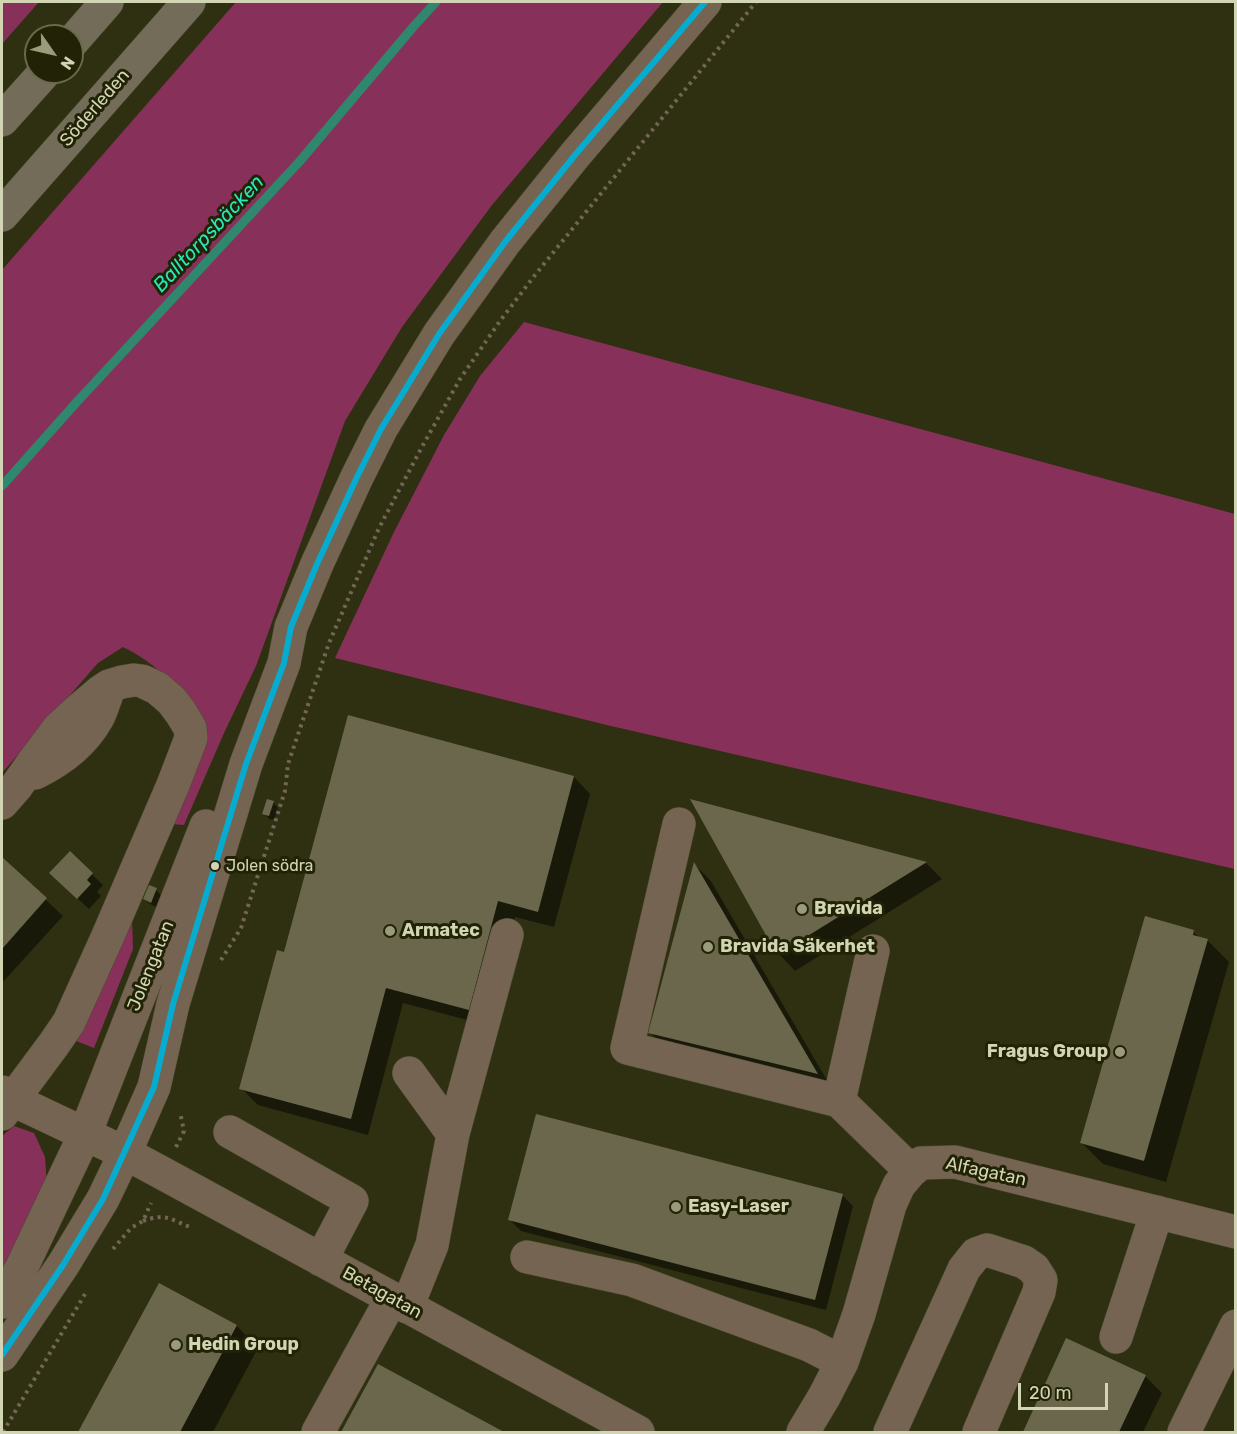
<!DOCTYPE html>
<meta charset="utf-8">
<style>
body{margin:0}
#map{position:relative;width:1237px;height:1434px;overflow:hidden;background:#2f3011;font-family:Rubik,sans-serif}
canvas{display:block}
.frame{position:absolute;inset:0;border:3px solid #d2d5b3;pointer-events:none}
.north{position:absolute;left:24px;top:24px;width:60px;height:60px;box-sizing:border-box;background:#222306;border:2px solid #686a4b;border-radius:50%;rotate:124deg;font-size:16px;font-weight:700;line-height:24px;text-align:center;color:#d2d5b3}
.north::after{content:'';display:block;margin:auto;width:21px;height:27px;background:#999b7a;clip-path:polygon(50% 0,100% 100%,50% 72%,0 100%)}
.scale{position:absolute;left:1018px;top:1383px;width:90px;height:27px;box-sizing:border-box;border:3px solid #d2d5b3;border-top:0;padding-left:8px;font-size:18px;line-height:21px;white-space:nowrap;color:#d2d5b3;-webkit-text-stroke:4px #222306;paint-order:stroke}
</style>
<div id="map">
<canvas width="1237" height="1434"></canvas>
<div class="frame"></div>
<div class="north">N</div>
<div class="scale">20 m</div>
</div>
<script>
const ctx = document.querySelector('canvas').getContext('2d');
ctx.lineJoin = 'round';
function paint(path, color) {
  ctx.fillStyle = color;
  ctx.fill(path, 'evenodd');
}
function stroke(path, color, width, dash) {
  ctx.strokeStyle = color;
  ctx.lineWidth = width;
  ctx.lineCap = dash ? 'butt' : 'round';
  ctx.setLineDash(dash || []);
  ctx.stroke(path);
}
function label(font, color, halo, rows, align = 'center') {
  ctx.font = font + ' Rubik,sans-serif';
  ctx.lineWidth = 6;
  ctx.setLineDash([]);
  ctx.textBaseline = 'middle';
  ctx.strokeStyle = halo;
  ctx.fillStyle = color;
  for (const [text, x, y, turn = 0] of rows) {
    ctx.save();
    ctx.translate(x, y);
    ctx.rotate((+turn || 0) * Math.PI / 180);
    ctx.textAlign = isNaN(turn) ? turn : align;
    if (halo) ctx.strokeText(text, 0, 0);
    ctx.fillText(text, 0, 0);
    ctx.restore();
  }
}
paint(new Path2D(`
 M2 2H39L2 44Z
 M236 2H663L492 205 402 327 345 421 256 666 224 733 184 825 171 824 132 918 133 949 94 1048 76 1041 165 826 181 692C163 673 146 658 123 647L98 663 2 773V270Z
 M524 322 1235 514V869L611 726 335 658 394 532 444 435 480 376Z
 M14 1126 34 1133 45 1157 47 1187 2 1276V1136Z`), '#87315a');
paint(new Path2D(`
 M574 777 590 794 554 927 515 917 486 1025 403 1003 368 1135 258 1105 241 1088 285 953Z
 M693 801 926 863 942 879 795 971 779 954Z
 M273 802 278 808 274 820 269 819 264 813Z
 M70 853 103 885 97 892 101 896 89 909 62 884Z
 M2 859 63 916 2 983Z
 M695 865 711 881 832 1089 666 1049 650 1032Z
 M156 890 161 895 156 907 150 904 144 899Z
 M1193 932 1200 938 1207 940 1229 962 1166 1182 1103 1164 1081 1142Z
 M842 1195 853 1206 826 1310 521 1231 510 1220Z
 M159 1285 237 1326 258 1348 213 1432H80Z
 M1067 1340 1145 1376 1162 1393 1143 1432H1025Z
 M379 1366 501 1432H343Z`), '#0007');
stroke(new Path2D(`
 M2 486 75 404 300 161 414 26 436 2`), '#2f886e', 9);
paint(new Path2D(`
 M348 715 574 776 538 912 498 901 469 1010 386 988 351 1119 239 1089 277 950 284 952Z
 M267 799 274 801 269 816 262 814Z
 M690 799 927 862 777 955Z
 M70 851 93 873 87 880 91 884 77 899 49 873Z
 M2 857 47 898 2 949Z
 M694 862 818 1074 648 1033Z
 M149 885 157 888 151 903 143 899Z
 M1145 916 1194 930 1193 935 1208 939 1144 1161 1080 1143Z
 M536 1114 843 1194 815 1300 508 1220Z
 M159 1283 237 1325 180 1432H78Z
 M1066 1338 1146 1375 1119 1432H1023Z
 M378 1364 504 1432H341Z`), '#6b674c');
const minor = new Path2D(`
 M35 773C60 761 83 744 97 719 101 713 103 704 106 697
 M2 803 16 787 32 764 59 728 81 708 100 692 109 686 122 682 134 680 142 681 157 688 172 701 181 713 190 728 191 738 173 785 107 938 69 1022 54 1044 2 1114
 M679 824 627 1048 839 1101 911 1171
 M409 1073 453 1134
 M2 1092 13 1100 125 1153 164 1174 638 1432
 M839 1101 873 951
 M230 1132 352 1201 321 1260
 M527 1257 632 1280 809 1345 842 1362
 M2 1302 21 1269 85 1134 206 826
 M407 1307 432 1245 453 1134 507 935
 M1116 1337 1157 1212
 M2 1355 63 1265 103 1199 125 1153 154 1087 173 1004 246 764 284 663 291 627 317 564 357 477 381 429 439 334 505 242 575 155 705 2
 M318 1432 392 1298
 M803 1432 824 1397 842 1362 859 1314 890 1205 899 1185 911 1171 921 1163 955 1162 1236 1232
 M890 1432 964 1269 976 1254 987 1250 1024 1262 1034 1269 1041 1280 1039 1292 979 1432
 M1184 1432 1236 1326`);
const highway = new Path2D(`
 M72 42 107 2
 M2 120 45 72
 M2 215 189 2`);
stroke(minor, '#4a4b31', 34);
stroke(highway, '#4a4b31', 34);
stroke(new Path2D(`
 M221 960 241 928 285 791 288 764 329 643 379 528 423 445 460 379 500 321 535 275 756 2
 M176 1147 184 1131 180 1112
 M143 1221C165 1213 170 1219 190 1227
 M113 1249 131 1228 143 1221 151 1203
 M3 1432 85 1294`), '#726655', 4, [3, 4.5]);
stroke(minor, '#756452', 33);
stroke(highway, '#736c59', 33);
stroke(new Path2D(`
 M2 1355 63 1265 103 1199 154 1087 173 1004 246 764 284 663 291 627 317 564 357 477 381 429 439 334 505 242 575 155 705 2`), '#06acd0', 6);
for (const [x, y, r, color] of [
 [215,866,5,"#d2d5b3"],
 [802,909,6,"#999b7a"],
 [390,931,6,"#999b7a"],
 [708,947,6,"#999b7a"],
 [1120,1052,6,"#999b7a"],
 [676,1207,6,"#999b7a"],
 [176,1345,6,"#999b7a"]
]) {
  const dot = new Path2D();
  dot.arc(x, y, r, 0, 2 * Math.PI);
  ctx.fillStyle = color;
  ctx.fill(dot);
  stroke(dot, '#222306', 2);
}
label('16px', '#d2d5b3', '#222306', [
 ["Jolen södra",226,866]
], 'left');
label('18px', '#d2d5b3', '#222306', [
 ["Söderleden",95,108,-49],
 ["Jolengatan",151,966,-68],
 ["Alfagatan",986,1172,12],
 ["Betagatan",382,1293,29]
]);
label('bold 18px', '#d2d5b3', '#222306', [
 ["Bravida",814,909],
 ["Armatec",402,931],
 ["Bravida Säkerhet",720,947],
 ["Fragus Group",1108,1052,"right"],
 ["Easy-Laser",688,1207],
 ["Hedin Group",188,1345]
], 'left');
label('italic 20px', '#26e7bb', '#222306', [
 ["Balltorpsbäcken",209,234,-47]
]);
</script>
